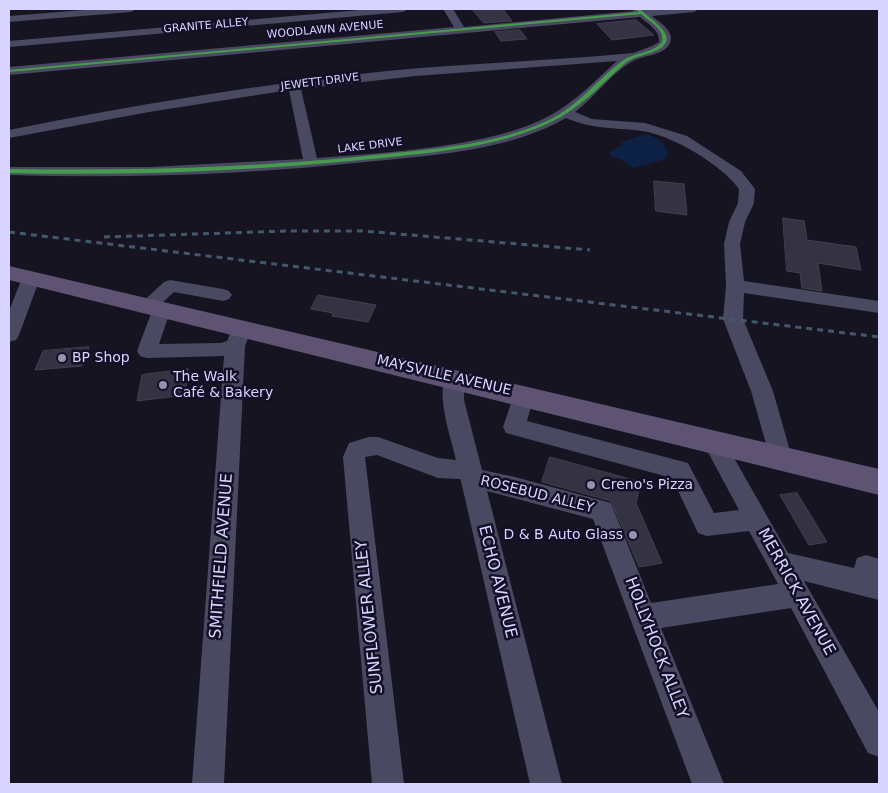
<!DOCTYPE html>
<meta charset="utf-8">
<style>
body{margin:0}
#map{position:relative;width:888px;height:793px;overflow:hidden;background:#161421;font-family:"DejaVu Sans",sans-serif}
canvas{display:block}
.frame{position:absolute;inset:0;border:10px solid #d9d4ff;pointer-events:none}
</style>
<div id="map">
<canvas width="888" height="793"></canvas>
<div class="frame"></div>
</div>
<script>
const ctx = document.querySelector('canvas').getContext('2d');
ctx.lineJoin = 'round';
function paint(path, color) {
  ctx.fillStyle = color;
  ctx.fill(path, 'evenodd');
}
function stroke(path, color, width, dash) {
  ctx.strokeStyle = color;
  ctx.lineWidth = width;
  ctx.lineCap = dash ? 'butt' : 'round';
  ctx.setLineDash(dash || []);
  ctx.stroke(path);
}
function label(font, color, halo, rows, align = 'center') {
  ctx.font = font + ' "DejaVu Sans",sans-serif';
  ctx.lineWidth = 5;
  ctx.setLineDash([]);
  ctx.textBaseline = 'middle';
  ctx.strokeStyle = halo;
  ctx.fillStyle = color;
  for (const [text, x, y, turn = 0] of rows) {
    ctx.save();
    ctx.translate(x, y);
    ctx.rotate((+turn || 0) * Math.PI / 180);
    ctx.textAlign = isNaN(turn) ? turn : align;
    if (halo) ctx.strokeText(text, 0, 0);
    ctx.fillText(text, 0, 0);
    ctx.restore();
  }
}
paint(new Path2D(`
 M646 134C657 137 664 142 668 153L663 160 633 168 621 159 612 157 609 152 622 145V142Z`), '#0d2144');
const building = new Path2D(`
 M472 9H503L512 21 484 23Z
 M636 20 654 35 612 40 597 24Z
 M520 30 527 39 501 41 495 32Z
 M654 181 684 184 687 215 656 211Z
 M783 218 804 221 807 240 856 247 861 270 818 263 822 291 802 288 800 273 787 271Z
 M318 295 376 305 368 322 332 316 333 313 311 309Z
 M89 347 82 366 35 370 43 351Z
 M188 369 185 395 137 401 142 375Z
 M550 457 641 482 636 503 662 563 639 567 611 501 542 482Z
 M797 493 827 542 809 545 780 495Z`);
paint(building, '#343243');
stroke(building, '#433f54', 1);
paint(new Path2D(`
 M96 9H136L131 12 9 22V16Z
 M371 9H408L403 12 9 47V41Z
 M443 9H453L464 27 634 11 632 9H699L694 12 652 16C659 22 675 31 670 43 664 56 643 55 633 61 611 73 595 97 575 112L592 119 645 123 687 136 741 171 755 189 754 203 745 222 740 244 744 281 879 301V313L744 293 743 319 773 391 792 458 789 465 781 467 773 465 770 458 751 391 723 319 726 286 724 244 729 222 738 203 739 189C722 165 672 135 642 131 613 127 594 130 566 118 510 150 438 155 375 161 254 174 131 179 9 175V167H150L303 159 289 90 149 112 9 138V130C134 105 260 84 387 71 469 63 551 61 633 53L652 46 659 42C660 30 648 24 640 17L9 75V67L454 27ZM617 61C595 81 575 102 549 116 492 147 383 153 317 158L301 89 416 76Z
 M31 272 37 274 40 278 19 335 16 340 9 342V311L22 278 25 274Z
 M170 280 223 289 229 291 232 295 229 299 223 301 174 292 162 303 169 305 171 309 159 344 221 343 227 341 235 323 242 321 249 323 252 328 245 346 224 784H192L224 356 147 358 140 356 137 351 152 311 140 310 138 306 164 282Z
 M454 371 461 374 464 379V400L482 470 515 477 611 503 651 603 778 584 749 531 707 536 698 533 672 478 506 433 503 427 516 389 523 387 530 389 534 395 527 421 688 463 714 513 739 510 702 441 705 435 713 432 721 435 788 553 854 568 857 558 866 555 879 559V600L804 581 879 712V757L868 753 791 608 661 628 724 784H692L593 519 487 491 562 784H530L461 481 460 479 438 478 377 455 365 457 404 784H372L343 457 349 443 369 437H378L438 458 456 460C451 437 435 394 447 374Z`), '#4a4962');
paint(new Path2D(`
 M9 266 879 469V495L9 280Z`), '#5e5373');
stroke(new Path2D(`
 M9 232 879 337
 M104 237 287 231H363L590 250`), '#43596b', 3, [6, 5]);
paint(new Path2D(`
 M635 9C642 8 647 16 653 20 660 27 674 37 662 47 651 56 634 54 622 66 600 86 579 109 551 122 496 148 431 153 371 159 251 171 129 176 9 173V169C131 171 253 168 375 155 433 149 496 145 549 120 578 106 597 80 622 61 634 52 652 54 662 42 665 29 650 22 641 14L9 72V70L639 12Z`), '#469c4c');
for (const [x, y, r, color] of [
 [62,358,5,"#9591b1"],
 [163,385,5,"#9591b1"],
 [591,485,5,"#9591b1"],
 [633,535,5,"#9591b1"]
]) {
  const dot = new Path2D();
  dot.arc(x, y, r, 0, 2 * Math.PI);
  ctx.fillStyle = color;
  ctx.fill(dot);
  stroke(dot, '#130f26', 2);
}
label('11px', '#d9d4ff', '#130f26', [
 ["GRANITE ALLEY",206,26,-5],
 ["WOODLAWN AVENUE",325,30,-5],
 ["JEWETT DRIVE",320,82,-7],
 ["LAKE DRIVE",370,146,-7]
]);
label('14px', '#d9d4ff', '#130f26', [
 ["BP Shop",72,358],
 ["The Walk",173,377],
 ["Café & Bakery",173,393],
 ["Creno's Pizza",601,485],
 ["D & B Auto Glass",623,535,"right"]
], 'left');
label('14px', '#d9d4ff', '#130f26', [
 ["MAYSVILLE AVENUE",444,376,13],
 ["ROSEBUD ALLEY",537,495,14]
]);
label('16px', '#d9d4ff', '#130f26', [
 ["SMITHFIELD AVENUE",222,556,-86],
 ["ECHO AVENUE",497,582,76],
 ["MERRICK AVENUE",796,592,61],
 ["SUNFLOWER ALLEY",370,617,-96],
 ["HOLLYHOCK ALLEY",656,648,69]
]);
</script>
